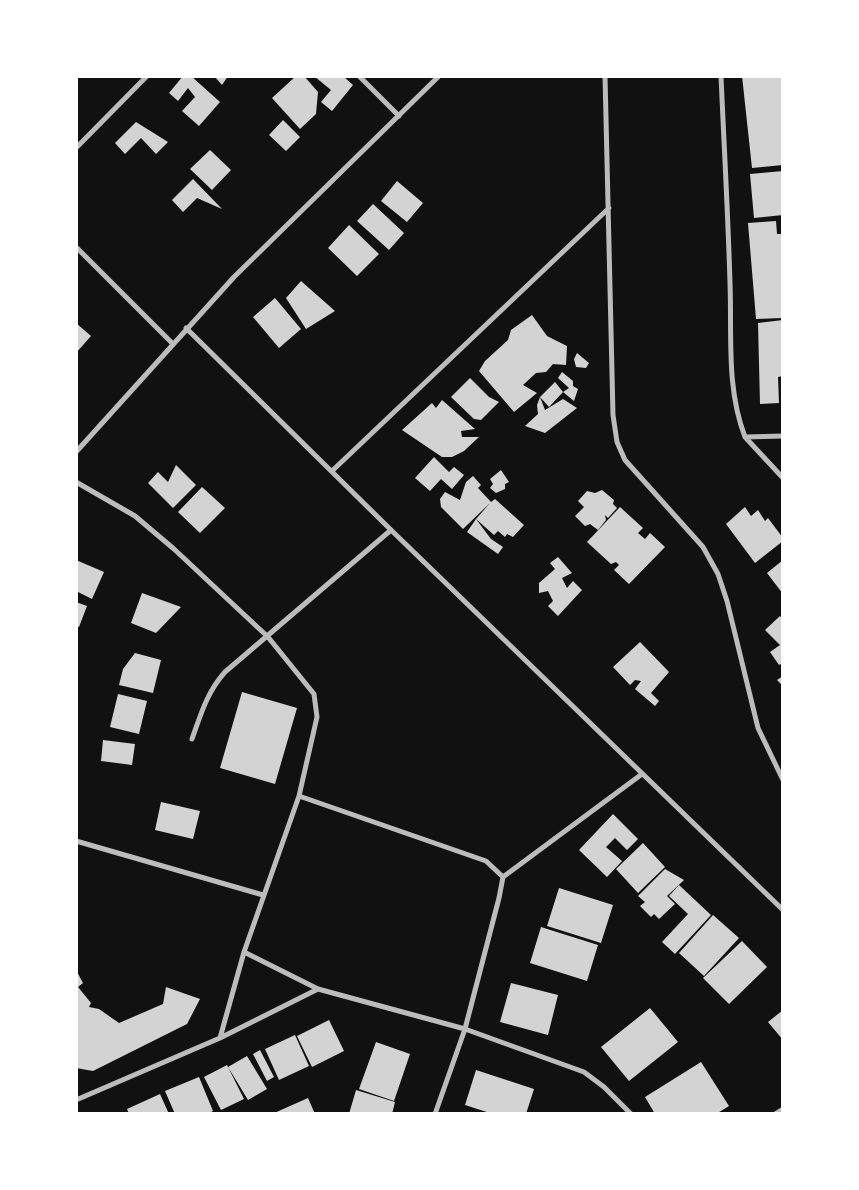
<!DOCTYPE html>
<style>
body{margin:0}
#map{position:relative;width:859px;height:1190px;overflow:hidden;background:#111;font-family:"Work Sans",sans-serif}
canvas{display:block}
.frame{position:absolute;inset:0;border:78px solid #fff;pointer-events:none}
</style>
<div id="map">
<canvas width="859" height="1190"></canvas>
<div class="frame"></div>
</div>
<script>
const ctx = document.querySelector('canvas').getContext('2d');
ctx.lineJoin = 'round';
function paint(path, color) {
  ctx.fillStyle = color;
  ctx.fill(path, 'evenodd');
}
function stroke(path, color, width, dash) {
  ctx.strokeStyle = color;
  ctx.lineWidth = width;
  ctx.lineCap = dash ? 'butt' : 'round';
  ctx.setLineDash(dash || []);
  ctx.stroke(path);
}
paint(new Path2D(`
 M183 76H191L220 102 199 126 182 111 195 97 188 88 178 101 169 93Z
 M214 76H228L222 85Z
 M296 76H304L318 92 316 114 300 129 272 98Z
 M314 76H343L353 85 332 111 321 102 331 90Z
 M742 76H783V165L752 168Z
 M283 120 300 137 286 151 269 135Z
 M136 122 168 142 156 154 141 138 125 154 115 143Z
 M210 150 231 170 212 190 190 169Z
 M783 171V215L754 218 750 174Z
 M193 179 222 209 197 198 183 212 172 200Z
 M397 181 423 203 407 222 381 201Z
 M373 204 404 233 389 250 357 221Z
 M776 221 777 234H783V318L756 319 748 223Z
 M349 225 379 254 357 276 328 248Z
 M301 281 335 311 306 329 286 298Z
 M275 298 301 329 279 348 253 317Z
 M532 315 547 336 567 346 566 365 553 364 546 372 536 373 523 385 537 393 514 412 479 371 485 361 508 340 511 330Z
 M783 320V376L778 377 779 403 760 404 758 323Z
 M76 323 91 336 76 353Z
 M577 353 589 363 586 368 576 367 574 359Z
 M562 372 573 381V386L578 389 574 401 563 392 569 388 558 378Z
 M470 378 489 397 499 402 481 420 474 419 451 397Z
 M555 382 563 392 549 407 540 397Z
 M540 397 545 410 563 399 577 408 545 433 525 426 538 414 537 405Z
 M442 400 475 429 461 431 462 437H479L464 451 452 457H442L402 430 432 403 436 408Z
 M434 457 449 472 454 467 464 475 452 489 441 479 430 491 415 478Z
 M176 465 196 485 173 508 148 483 158 472 168 482Z
 M501 470 509 482 505 484V489L496 493 490 488 493 484 490 479Z
 M473 476 481 485 478 488 491 502 495 499 524 525 513 537 507 534 505 537 498 531 494 535 476 519 490 503 463 529 441 507 440 499 445 492 460 500 466 482Z
 M202 487 225 508 200 533 178 512Z
 M602 490 614 500 613 504 617 508 608 518 605 515 606 520 598 530 590 524 585 526 575 516 584 507 578 501 587 491 595 493Z
 M620 507 643 528 638 533 645 539 650 533 665 547 629 584 614 570 619 565 616 562 611 564 587 542Z
 M745 507 751 516 758 510 765 521 768 518 783 538V541L755 563 726 524Z
 M476 519 491 539 503 547 498 554 467 532Z
 M558 557 572 573 562 578 567 588 573 581 582 590 558 616 548 606 553 601 548 591 539 593V583L555 569 550 563Z
 M76 560 104 572 92 599 76 591Z
 M783 560V594L767 573Z
 M142 593 181 607 156 633 131 623Z
 M76 602 87 606 79 627 76 626Z
 M780 616 783 620V663L779 665 770 652 780 645 765 630Z
 M640 642 669 672 651 693 659 701 655 706 635 689 641 681 635 680 630 685 613 667Z
 M135 653 161 660 153 693 119 685 123 669Z
 M783 676V686L777 680Z
 M242 692 297 708 275 784 220 768Z
 M118 694 147 701 139 734 110 727Z
 M103 740 135 744 132 765 101 761Z
 M161 802 200 811 193 839 155 830Z
 M613 814 638 839 627 850 615 838 606 847 622 861 607 877 579 850Z
 M643 843 665 867 638 893 616 869Z
 M665 869 684 880 667 896 675 904 659 919 654 914 651 917 640 906 645 902 638 896Z
 M679 885 711 915 675 954 662 942 688 914 669 896Z
 M559 888 613 905 601 943 547 926Z
 M713 915 739 938 704 976 679 953Z
 M541 927 598 945 587 981 530 963Z
 M742 941 767 967 729 1004 703 978Z
 M76 970 83 983 78 987 91 1003 89 1007 99 1009 119 1023 163 1004 166 987 200 999 187 1024 93 1071 76 1068Z
 M511 983 558 995 548 1035 500 1022Z
 M650 1008 678 1042 629 1081 601 1047Z
 M783 1010V1040L768 1022Z
 M329 1020 344 1051 312 1067 297 1036Z
 M295 1035 309 1066 279 1080 265 1049Z
 M376 1042 410 1054 394 1101 359 1089Z
 M260 1050 274 1077 267 1081 253 1054Z
 M247 1056 267 1089 248 1100 228 1067Z
 M701 1062 729 1106 716 1114H655L645 1097Z
 M227 1065 244 1099 221 1110 204 1077Z
 M476 1070 534 1089 526 1114H493L465 1105Z
 M199 1077 213 1111 207 1114H175L165 1091Z
 M356 1090 395 1102 392 1114H349Z
 M160 1094 169 1114H129L127 1109Z
 M308 1098 315 1114H272Z`), '#d3d3d3');
stroke(new Path2D(`
 M359 76 399 116
 M605 76 613 415 617 442 625 460 703 547 718 574 727 601 758 728 783 780
 M721 76C724 145 728 214 730 283 732 334 726 388 745 437L783 436
 M76 148 147 76
 M76 247 172 343
 M186 328 391 530 783 910
 M745 437 783 478
 M76 452 234 277 439 76
 M332 471 609 208
 M76 482 135 516 174 549 268 637 314 694 317 717 299 796 244 952 220 1038 76 1100
 M192 739C201 714 207 692 225 672L391 530
 M299 796 486 861 503 877 499 898 465 1029 435 1114
 M76 841 263 895
 M503 877 642 774
 M244 952 318 989 465 1029 584 1072 604 1087 631 1114
 M220 1038 318 989
 M775 1114 783 1109`), '#bcbcbc', 5);
</script>
